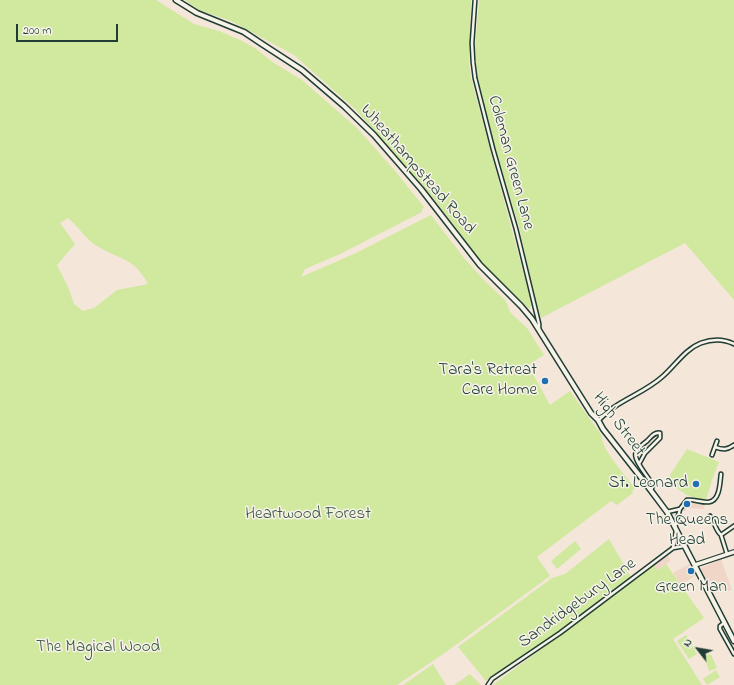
<!DOCTYPE html>
<style>
body{margin:0}
#map{position:relative;width:734px;height:685px;overflow:hidden;background:#f4e6d9;font-family:"Indie Flower",sans-serif}
canvas{display:block}
.north{position:absolute;left:678px;top:629px;width:40px;height:40px;-webkit-text-stroke:3px #f7f3e8;paint-order:stroke;rotate:301deg;font-size:11px;font-weight:700;line-height:16px;text-align:center;color:#1f3d34}
.north::after{content:'';display:block;margin:auto;width:14px;height:18px;background:#1f3d34;clip-path:polygon(50% 0,100% 100%,50% 72%,0 100%)}
.scale{position:absolute;left:16px;top:24px;width:102px;height:18px;box-sizing:border-box;border:2px solid #1f3d34;border-top:0;padding-left:5px;font-size:12px;line-height:14px;white-space:nowrap;color:#1f3d34;-webkit-text-stroke:3px #f7f3e8;paint-order:stroke}
</style>
<div id="map">
<canvas width="734" height="685"></canvas>
<div class="north">N</div>
<div class="scale">200 m</div>
</div>
<script>
const ctx = document.querySelector('canvas').getContext('2d');
ctx.lineJoin = 'round';
function paint(path, color) {
  ctx.fillStyle = color;
  ctx.fill(path, 'evenodd');
}
function stroke(path, color, width, dash) {
  ctx.strokeStyle = color;
  ctx.lineWidth = width;
  ctx.lineCap = dash ? 'butt' : 'round';
  ctx.setLineDash(dash || []);
  ctx.stroke(path);
}
function label(font, color, halo, rows, align = 'center') {
  ctx.font = font + ' "Indie Flower",sans-serif';
  ctx.lineWidth = 3;
  ctx.setLineDash([]);
  ctx.textBaseline = 'middle';
  ctx.strokeStyle = halo;
  ctx.fillStyle = color;
  for (const [text, x, y, turn = 0] of rows) {
    ctx.save();
    ctx.translate(x, y);
    ctx.rotate((+turn || 0) * Math.PI / 180);
    ctx.textAlign = isNaN(turn) ? turn : align;
    if (halo) ctx.strokeText(text, 0, 0);
    ctx.fillText(text, 0, 0);
    ctx.restore();
  }
}
paint(new Path2D(`
 M688 501 705 503 704 509 687 508 685 511 681 510Z
 M667 555 671 560 658 570 654 565Z
 M721 559 732 590 725 592 719 583 708 588 699 569Z
 M690 564 696 575 681 585 673 573Z`), '#f0d6c7');
paint(new Path2D(`
 M0 0H156L194 24 219 31 238 39 255 48 274 63 302 80 357 128 396 172 424 207 422 210V212L340 254 305 269 301 277 356 253 431 215 464 258 484 280 506 301 510 312 515 317 527 328 544 355 528 365 550 405 570 391 602 436C600 448 627 477 635 489L632 491 633 493 617 505 611 501 537 557 550 576 446 652 397 685H0ZM68 218C78 226 86 240 97 246 121 261 133 256 148 284L117 290 94 308 83 311 74 304 68 287 57 265 75 244 60 223Z
 M185 0H471L469 62 471 78 532 305 529 309 487 269 430 194 355 109 294 55 231 21 199 10Z
 M479 0H734V300L685 243 541 318 533 290 519 227 490 131 476 75 475 47Z
 M687 449 719 462 712 480 706 500C684 496 683 494 668 478Z
 M609 539 631 577 555 634 486 681 458 647 552 578 565 574Z
 M575 541 581 549 557 569 551 561Z
 M666 564 704 618 673 639 702 685H493L654 565 658 570Z
 M686 635 697 654 689 659 677 641Z
 M711 654 717 668 709 671 704 656Z
 M433 664 446 685H403Z
 M716 670 720 677 707 685 703 679Z
 M470 674 481 685H454Z`), '#d0e99f');
const minor = new Path2D(`
 M475 0 472 43 473 62 475 78 493 149 516 229 539 324V329
 M599 420C616 401 643 394 662 377 675 366 685 349 701 343 712 339 724 339 734 344
 M715 447C723 450 727 450 734 445
 M712 455 717 441
 M639 464 645 453 660 438V433C654 432 651 437 647 441 643 444 638 448 636 452 632 459 649 478 653 485L651 490
 M667 512 680 509
 M710 516C715 522 715 530 721 535
 M675 527 680 509 687 500C694 499 702 503 709 502 720 501 720 482 721 474
 M673 548 676 531
 M727 554 721 535 734 526
 M724 623 720 626V629L734 654
 M488 685 492 679 560 633 673 548 684 546`);
const tertiary = new Path2D(`
 M695 565 734 552`);
const secondary = new Path2D(`
 M176 0 197 13 244 32 262 44 302 70 344 106 374 135 421 189 480 265 521 306 532 319 591 413 598 420 603 429 643 480 667 512 734 641`);
stroke(minor, '#1f3d34', 5.5);
stroke(tertiary, '#1f3d34', 6);
stroke(secondary, '#1f3d34', 7);
stroke(minor, '#f7f3e8', 2.5);
stroke(tertiary, '#f7f3e8', 3.5);
stroke(secondary, '#f7f3e8', 4);
for (const [x, y, r, color] of [
 [545,381,4,"#1f6fb2"],
 [696,484,4,"#1f6fb2"],
 [687,504,4,"#1f6fb2"],
 [691,571,4,"#1f6fb2"]
]) {
  const dot = new Path2D();
  dot.arc(x, y, r, 0, 2 * Math.PI);
  ctx.fillStyle = color;
  ctx.fill(dot);
  stroke(dot, '#f7f3e8', 1.5);
}
label('17px', '#1f3d34', '#f7f3e8', [
 ["Coleman Green Lane",510,163,75],
 ["Wheathampstead Road",417,170,49],
 ["High Street",618,425,53],
 ["Sandridgebury Lane",578,604,-36]
]);
label('17px', '#1f3d34', '#f7f3e8', [
 ["Tara's Retreat",537,371],
 ["Care Home",537,391],
 ["St. Leonard",688,484],
 ["The Queens",687,521,"center"],
 ["Head",687,541,"center"],
 ["Green Man",691,588,"center"]
], 'right');
label('17px', '#3a5744', '#f7f3e8', [
 ["Heartwood Forest",308,515],
 ["The Magical Wood",98,648]
]);
</script>
